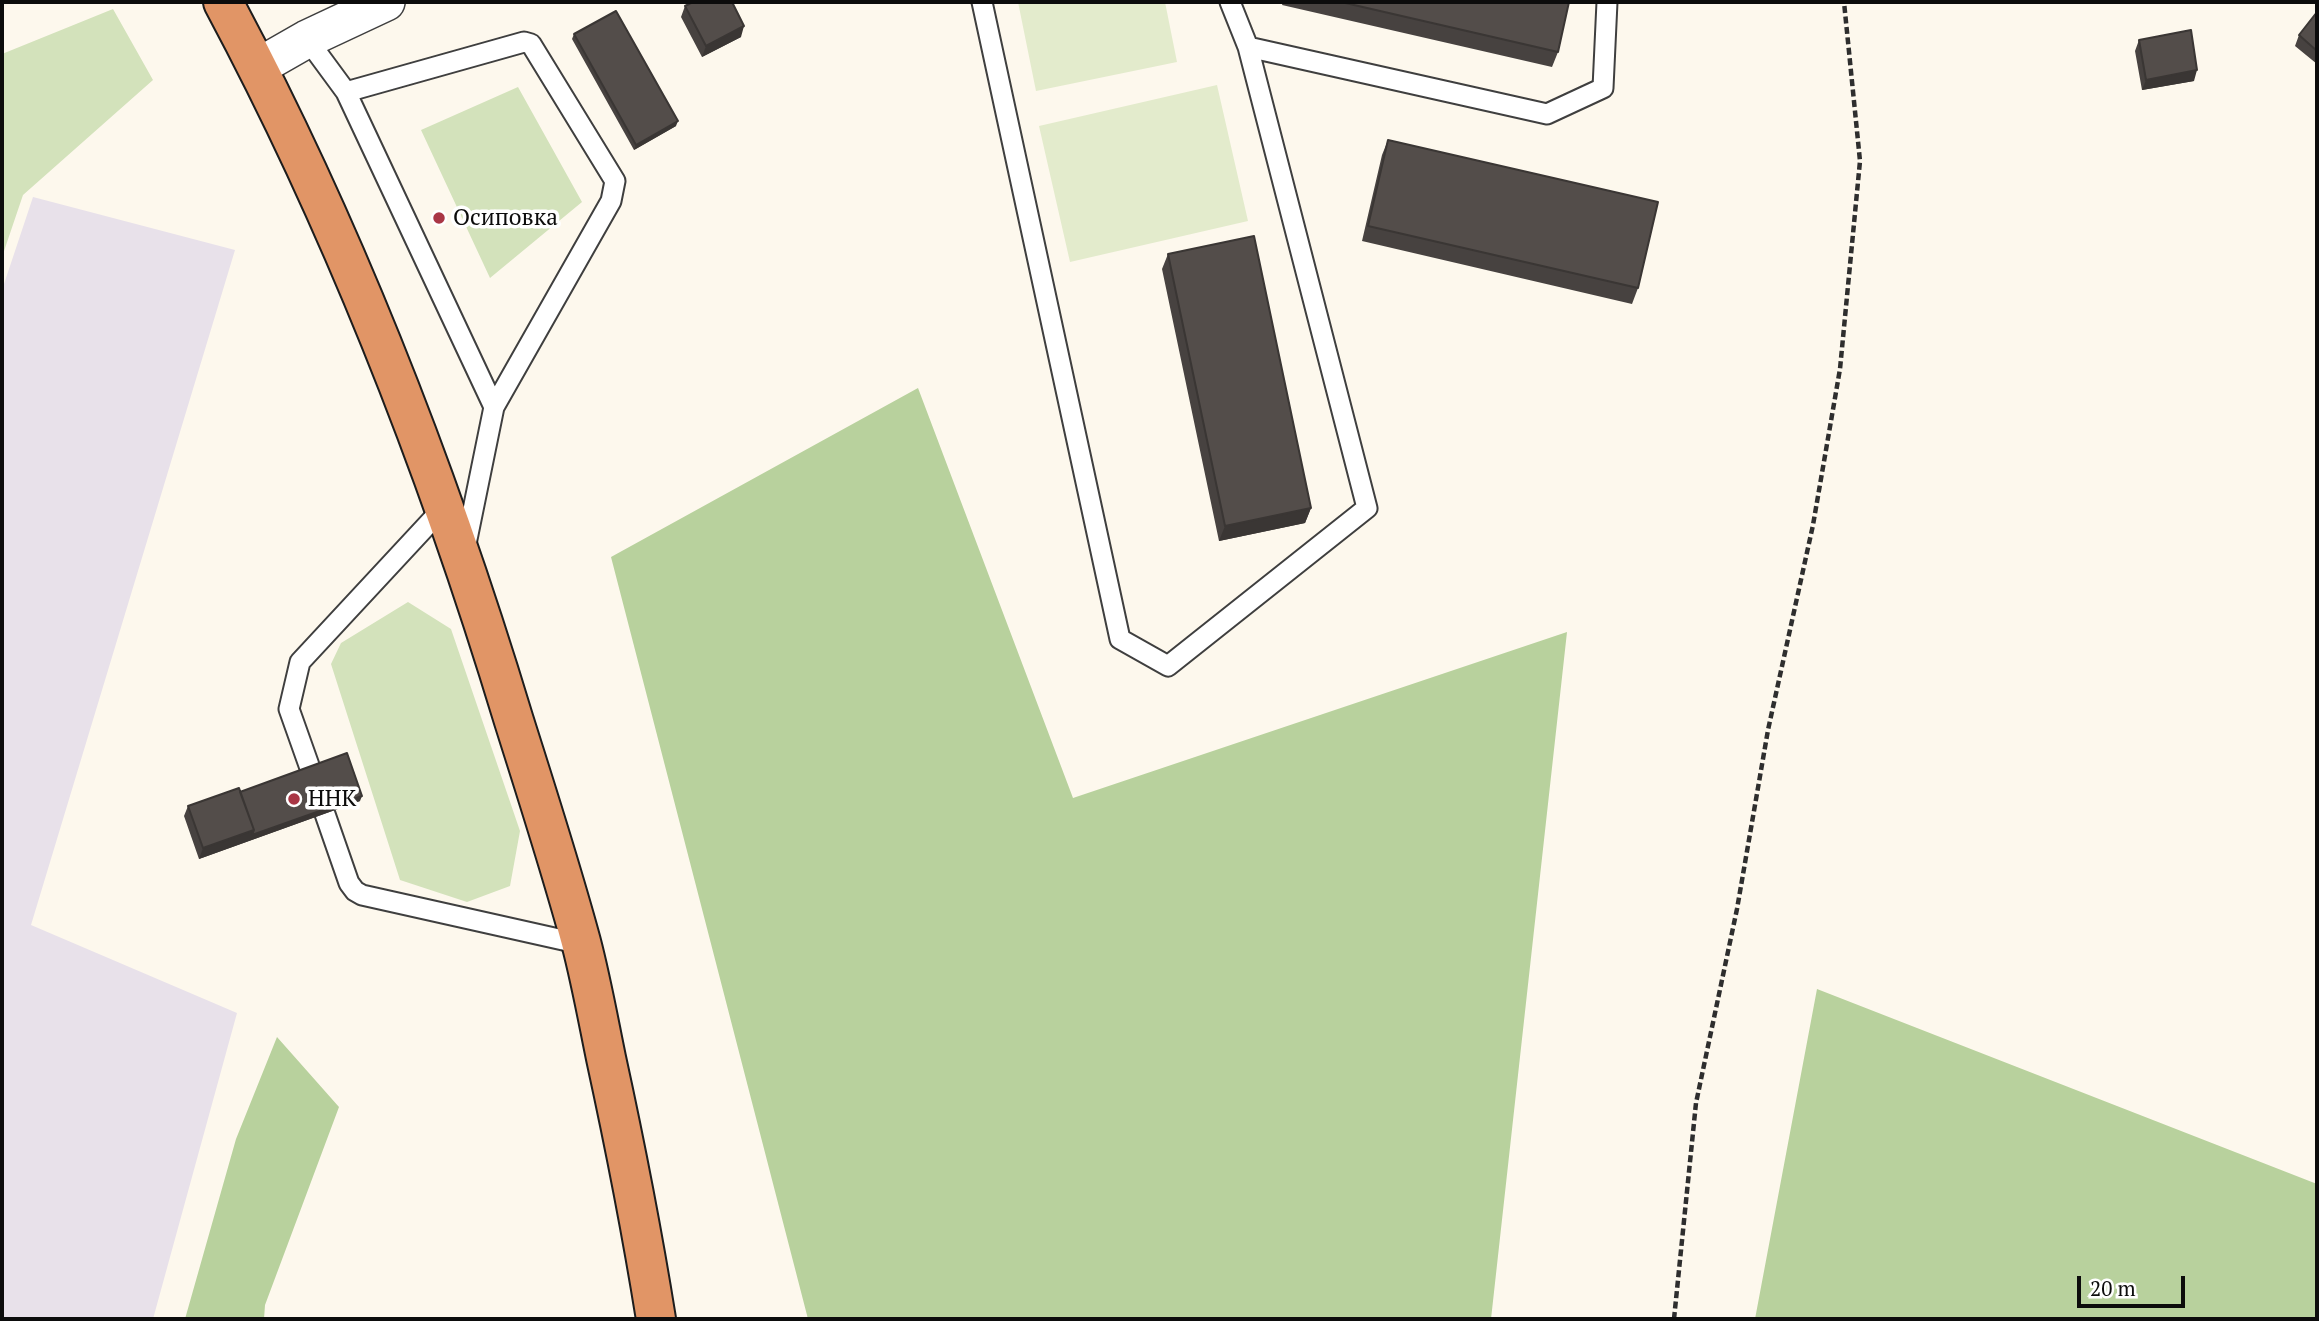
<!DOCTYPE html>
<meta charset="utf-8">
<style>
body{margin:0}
#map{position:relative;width:2319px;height:1321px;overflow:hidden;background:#fdf8ed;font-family:"PT Serif",serif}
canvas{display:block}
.frame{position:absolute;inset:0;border:4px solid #0c0c0c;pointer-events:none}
.scale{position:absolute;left:2077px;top:1276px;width:108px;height:32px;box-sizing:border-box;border:4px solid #0c0c0c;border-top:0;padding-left:9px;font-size:21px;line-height:24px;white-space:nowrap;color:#0c0c0c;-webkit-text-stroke:5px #fff;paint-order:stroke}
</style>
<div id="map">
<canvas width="2319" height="1321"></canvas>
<div class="frame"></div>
<div class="scale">20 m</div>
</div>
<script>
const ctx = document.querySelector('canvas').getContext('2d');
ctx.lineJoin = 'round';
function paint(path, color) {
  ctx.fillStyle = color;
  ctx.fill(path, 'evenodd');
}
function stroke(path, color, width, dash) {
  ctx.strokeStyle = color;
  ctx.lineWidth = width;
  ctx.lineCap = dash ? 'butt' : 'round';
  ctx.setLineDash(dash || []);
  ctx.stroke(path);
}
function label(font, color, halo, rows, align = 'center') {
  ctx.font = font + ' "PT Serif",serif';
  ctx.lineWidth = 7;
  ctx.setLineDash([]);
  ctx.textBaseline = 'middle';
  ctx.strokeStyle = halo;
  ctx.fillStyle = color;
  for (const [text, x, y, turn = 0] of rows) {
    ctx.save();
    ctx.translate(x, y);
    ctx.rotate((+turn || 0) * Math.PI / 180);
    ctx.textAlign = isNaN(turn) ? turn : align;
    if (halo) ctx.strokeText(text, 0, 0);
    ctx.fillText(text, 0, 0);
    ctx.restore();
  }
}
paint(new Path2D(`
 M33 197 235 250 31 925 237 1013 153 1319H2V290Z`), '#e8e1ea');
paint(new Path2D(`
 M113 9 153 80 23 195 2 257V54Z
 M518 87 582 202 490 278 421 130Z
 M408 602 451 629 520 831 510 886 467 902 400 880 331 664 341 643Z`), '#d3e2bb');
paint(new Path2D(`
 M918 388 1073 798 1567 632 1491 1319H808L611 557Z
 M1817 989 2317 1184V1319H1755Z
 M277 1037 339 1107 265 1305 264 1319H185L236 1139Z`), '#b8d19d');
paint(new Path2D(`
 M1018 2H1165L1177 62 1036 91Z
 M1217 85 1248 221 1070 262 1039 126Z`), '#e3ebcc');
const lane = new Path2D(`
 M982 2 1120 639 1168 666 1367 508 1248 47 1230 2
 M307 39 346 92 494 407
 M1248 47 1547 114 1603 88 1607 2
 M346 92 524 42 531 44 615 181 611 201 494 407 465 549
 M311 771 289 709 300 662 444 507
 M325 814 349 883 355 891 362 895 581 944`);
const street = new Path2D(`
 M258 67 307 39 386 2`);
const highway = new Path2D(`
 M223 2C345 230 439 473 514 721 537 794 561 868 581 942 591 980 598 1019 606 1058 625 1145 642 1232 656 1319`);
stroke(lane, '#3f3f3f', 23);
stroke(street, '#3f3f3f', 40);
stroke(highway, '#1d1d1d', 42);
stroke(new Path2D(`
 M1674 1319 1696 1103 1737 909 1768 730 1813 525 1840 369 1860 161 1844 2`), '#2e2e2e', 4.5, [7, 3.5]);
stroke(lane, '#fff', 19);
stroke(street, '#fff', 37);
stroke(highway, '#e19566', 38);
paint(new Path2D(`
 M1283 2H1569L1558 52 1552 67 1282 5Z
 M685 6 741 37 702 57 681 17Z
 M2317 12V64L2295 46 2299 35Z
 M574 34 676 126 634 150 572 39Z
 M2139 40 2194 81 2142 90 2135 51Z
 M1388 140 1638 288 1632 304 1362 241 1382 155Z
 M1168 254 1311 508 1305 523 1219 541 1162 269Z
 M240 792 360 801 199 859 184 816 188 806Z`), '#474240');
paint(new Path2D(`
 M744 26 741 37 702 57 706 46Z
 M2197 70 2194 81 2142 90 2146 80Z
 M678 121 676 126 634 150 636 145Z
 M1311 508 1305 523 1219 541 1225 526Z
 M362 796 360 801 199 859 203 848 254 830Z`), '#3a3634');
const building = new Path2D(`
 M693 2H732L744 26 706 46 685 6Z
 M1341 2H1569L1558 52Z
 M616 11 678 121 636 145 574 34Z
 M2317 12V51L2299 35Z
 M2191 30 2197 70 2146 80 2139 40Z
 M1388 140 1658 202 1638 288 1368 226Z
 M1254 236 1311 508 1225 526 1168 254Z
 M347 753 362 796 252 835 254 830 240 792Z
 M239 788 254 830 203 848 188 806Z`);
paint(building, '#534d4a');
stroke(building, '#3a3634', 2);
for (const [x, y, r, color] of [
 [439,218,7,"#a93645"],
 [294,799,7,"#a93645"]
]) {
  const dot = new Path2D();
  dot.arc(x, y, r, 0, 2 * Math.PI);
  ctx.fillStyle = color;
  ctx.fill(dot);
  stroke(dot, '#fff', 2.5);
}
label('23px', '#0c0c0c', '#fff', [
 ["Осиповка",453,218],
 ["ННК",308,799]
], 'left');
</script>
